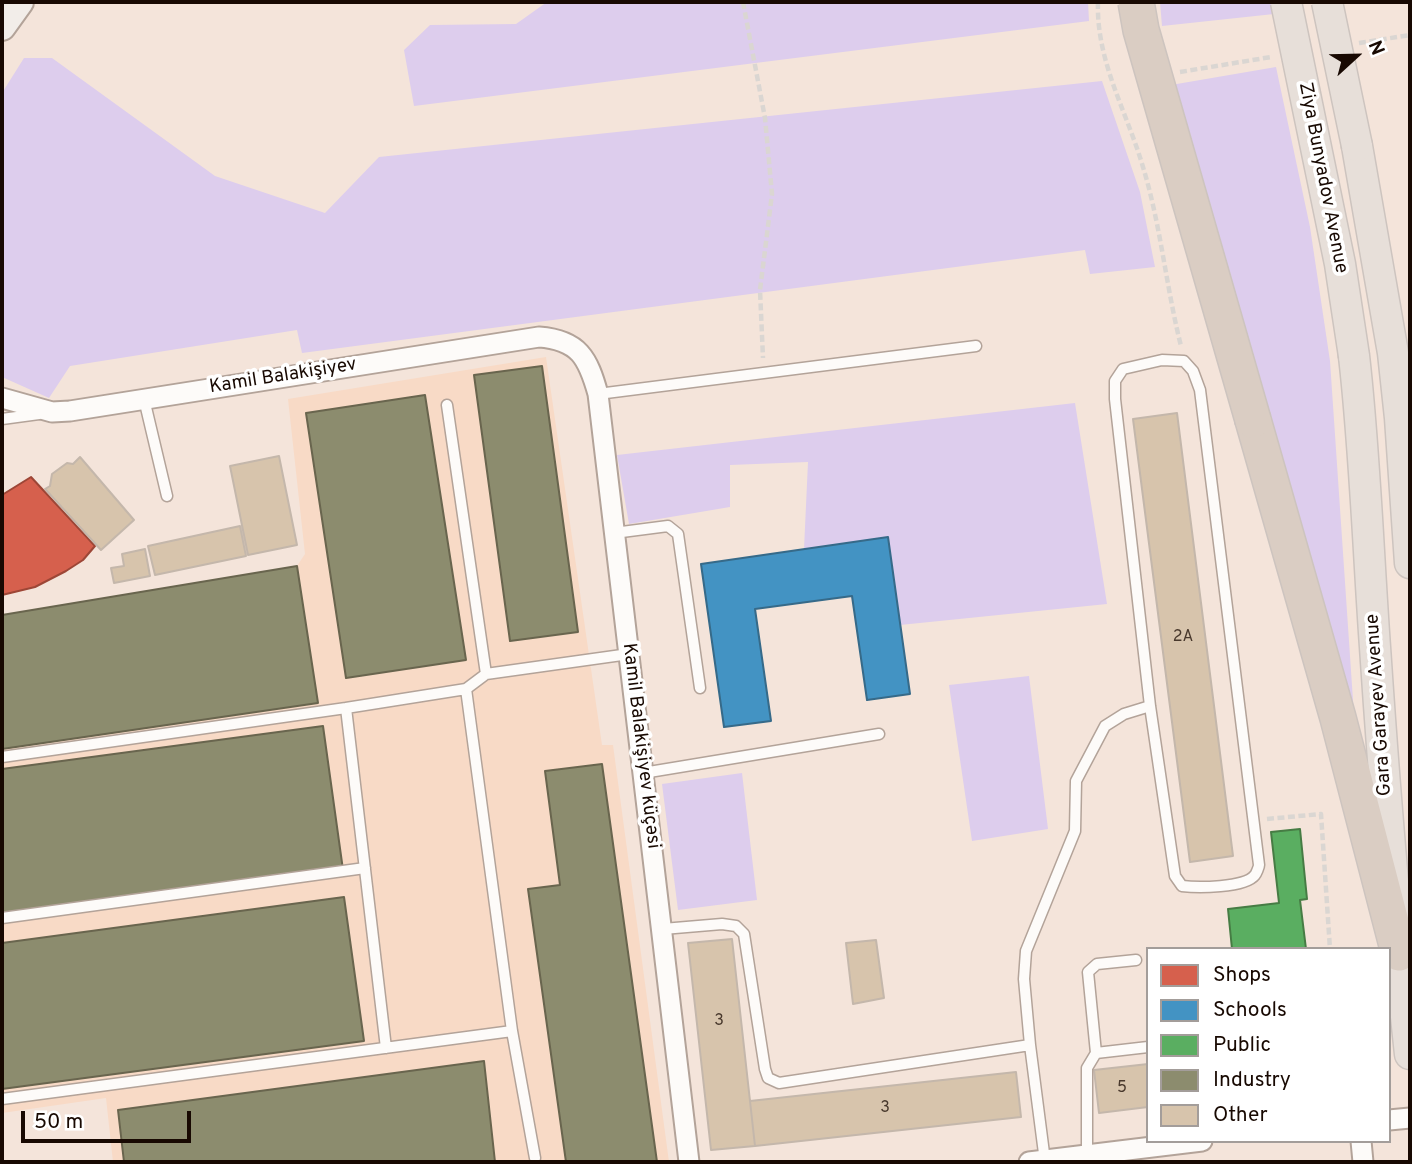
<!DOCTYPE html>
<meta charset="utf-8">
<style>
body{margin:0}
#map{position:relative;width:1412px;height:1164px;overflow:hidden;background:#f4e4da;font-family:Overpass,sans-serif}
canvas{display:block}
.frame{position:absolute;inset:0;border:4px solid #180902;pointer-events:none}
.legend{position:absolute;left:1146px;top:947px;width:245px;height:196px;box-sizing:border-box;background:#fff;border:2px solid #a39d9a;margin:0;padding:9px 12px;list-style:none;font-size:21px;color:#180902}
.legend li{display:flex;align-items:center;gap:14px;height:35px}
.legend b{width:35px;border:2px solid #a39d9a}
.north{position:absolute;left:1321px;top:21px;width:70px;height:70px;-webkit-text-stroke:5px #fff;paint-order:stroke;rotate:68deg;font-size:19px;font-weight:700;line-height:28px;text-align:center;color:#180902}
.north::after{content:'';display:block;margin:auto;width:24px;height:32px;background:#180902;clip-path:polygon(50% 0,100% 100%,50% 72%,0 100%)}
.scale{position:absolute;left:21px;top:1111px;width:170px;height:32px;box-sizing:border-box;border:4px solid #180902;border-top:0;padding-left:9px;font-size:21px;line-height:24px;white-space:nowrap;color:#180902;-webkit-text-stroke:5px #fff;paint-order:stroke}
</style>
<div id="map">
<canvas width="1412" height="1164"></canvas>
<div class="frame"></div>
<ul class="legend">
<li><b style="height:19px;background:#d6604d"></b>Shops</li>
<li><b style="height:19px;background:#4393c3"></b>Schools</li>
<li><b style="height:19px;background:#5aae61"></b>Public</li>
<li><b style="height:19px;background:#8c8c6e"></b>Industry</li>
<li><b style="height:19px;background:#d7c4ac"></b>Other</li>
</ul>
<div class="north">N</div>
<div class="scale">50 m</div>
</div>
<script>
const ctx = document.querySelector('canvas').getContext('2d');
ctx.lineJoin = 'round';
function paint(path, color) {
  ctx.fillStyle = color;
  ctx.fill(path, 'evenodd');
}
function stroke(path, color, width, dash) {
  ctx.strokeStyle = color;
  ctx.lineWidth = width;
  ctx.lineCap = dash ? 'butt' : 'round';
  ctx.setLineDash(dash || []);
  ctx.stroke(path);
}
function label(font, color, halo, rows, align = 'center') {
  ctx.font = font + ' Overpass,sans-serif';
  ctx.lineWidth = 7;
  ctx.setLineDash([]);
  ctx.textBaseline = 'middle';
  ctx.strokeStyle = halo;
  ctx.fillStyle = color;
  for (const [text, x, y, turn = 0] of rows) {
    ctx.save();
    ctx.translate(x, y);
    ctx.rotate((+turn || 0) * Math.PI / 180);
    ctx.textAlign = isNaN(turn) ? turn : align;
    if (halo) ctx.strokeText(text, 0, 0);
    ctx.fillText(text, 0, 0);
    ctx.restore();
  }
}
paint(new Path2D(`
 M546 357 602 745H613L669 1162H113L106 1098 2 1113V615L297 566 305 554 288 399Z`), '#f8dac6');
paint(new Path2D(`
 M547 2H1088L1089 21 414 106 404 50 430 25 516 24Z
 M1160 2H1271L1274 14 1162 26Z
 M24 58H52L215 176 325 213 379 157 1102 81 1140 192 1155 267 1090 274 1085 250 302 353 297 330 70 366 49 398 2 377V93Z
 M1276 67 1310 227 1330 361 1354 715 1171 85Z
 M1075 403 1107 604 900 625 888 537 804 549 808 462 730 465V507L629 524 617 455Z
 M1029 676 1048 829 972 841 949 685Z
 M742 773 757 900 678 910 662 784Z`), '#ddcded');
const shops = new Path2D(`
 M31 477 95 546 83 560 66 571 35 587 2 595V495Z`);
paint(shops, '#d6604d');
stroke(shops, '#9d4636', 2);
const schools = new Path2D(`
 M888 537 910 694 867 700 852 596 755 609 771 721 724 727 701 564Z`);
paint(schools, '#4393c3');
stroke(schools, '#366a89', 2);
const public = new Path2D(`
 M1300 829 1307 899 1300 900 1306 949H1232L1228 909 1279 903 1271 832Z`);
paint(public, '#5aae61');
stroke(public, '#467c44', 2);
const industry = new Path2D(`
 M542 366 578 632 510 641 474 375Z
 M425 395 466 660 346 678 306 413Z
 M297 566 318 703 2 749V615Z
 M323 726 343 870 2 915V769Z
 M602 764 657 1162H566L528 889 560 885 545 771Z
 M344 897 364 1041 2 1089V943Z
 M484 1061 495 1162H124L118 1110Z`);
paint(industry, '#8c8c6e');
stroke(industry, '#69654e', 2);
const building = new Path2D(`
 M1177 413 1233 856 1190 862 1133 419Z
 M279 456 297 545 248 555 230 466Z
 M80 457 134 520 101 550 45 489 50 486 52 474 67 463 73 464Z
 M240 526 246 556 155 575 148 546Z
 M145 549 150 576 114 583 111 568 124 566 122 554Z
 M732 939 755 1146 711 1150 688 943Z
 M876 940 884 998 853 1004 846 943Z
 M1148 1064V1107L1099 1113 1094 1070Z
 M1016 1072 1021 1117 755 1146 750 1101Z`);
paint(building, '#d7c4ac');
stroke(building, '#c4b7ab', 2);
const lane = new Path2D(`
 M1162 360 1184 361 1193 371 1200 390 1259 865C1259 867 1256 874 1255 875 1245 888 1197 888 1182 886L1175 876 1150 706 1115 399V381L1123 369Z
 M598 394 976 346
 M144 399 167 496
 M447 405 486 674
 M2 419 39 414
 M614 533 668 526 678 534 700 688
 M466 689 512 1031 535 1158
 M2 757 346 708
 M643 773 879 734
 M2 918 365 868
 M663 929 722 924 736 926 744 934 765 1069 768 1078 779 1083 1030 1045
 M386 1048 346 708 466 689 486 674 629 654
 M1096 1053 1088 972 1097 964 1136 960
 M2 1099 512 1031
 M1087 1158V1068L1096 1053 1148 1047
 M1045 1161 1030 1045 1024 979 1026 951 1075 831 1076 781 1105 726 1124 714 1150 706`);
const street = new Path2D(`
 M2 398 52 412 70 411 539 337C579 340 588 358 598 394L689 1162
 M1389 1120 1410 1118
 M1361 1141 1363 1162
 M1029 1162 1202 1141`);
const secondary = new Path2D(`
 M2 27 20 2`);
const primary = new Path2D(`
 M1357 146 1393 353 1400 418 1410 563
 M1354 356C1365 452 1368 549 1375 647 1384 782 1395 918 1410 1054`);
const highway = new Path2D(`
 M1253 420 1338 718 1399 953`);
stroke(lane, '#b3a399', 13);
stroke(street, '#b3a399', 23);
stroke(secondary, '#b3a399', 30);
stroke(primary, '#cdc4bf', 33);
stroke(highway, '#cdc4bf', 38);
stroke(new Path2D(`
 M743 2 765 118 772 194 760 290 763 358
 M1098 2C1096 61 1127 112 1143 167 1161 226 1166 287 1181 346
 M1359 43 1410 35
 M1180 72 1271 57
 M1267 819 1321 814 1330 949`), '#dad6d2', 4.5, [7, 3.5]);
stroke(lane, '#fdfbf9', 10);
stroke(street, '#fdfbf9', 19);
stroke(secondary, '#f2ede9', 26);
stroke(primary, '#e7dfd9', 30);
stroke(highway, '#dacdc3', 35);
const primaryBridge = new Path2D(`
 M1286 2 1340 264 1354 356
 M1327 2 1357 146`);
const highwayBridge = new Path2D(`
 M1136 2 1141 30 1253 420`);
stroke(primaryBridge, '#cdc4bf', 33, []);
stroke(highwayBridge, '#cdc4bf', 38, []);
stroke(primaryBridge, '#e7dfd9', 30);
stroke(highwayBridge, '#dacdc3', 35);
label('16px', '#48382c', null, [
 ["2A",1183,638],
 ["3",719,1022],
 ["5",1122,1089],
 ["3",885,1109]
]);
label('19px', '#180902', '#fff', [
 ["Ziya Bunyadov Avenue",1322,178,79],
 ["Kamil Balakişiyev",283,377,-9],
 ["Gara Garayev Avenue",1380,705,-94],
 ["Kamil Balakişiyev küçəsi",640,746,83]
]);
</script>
